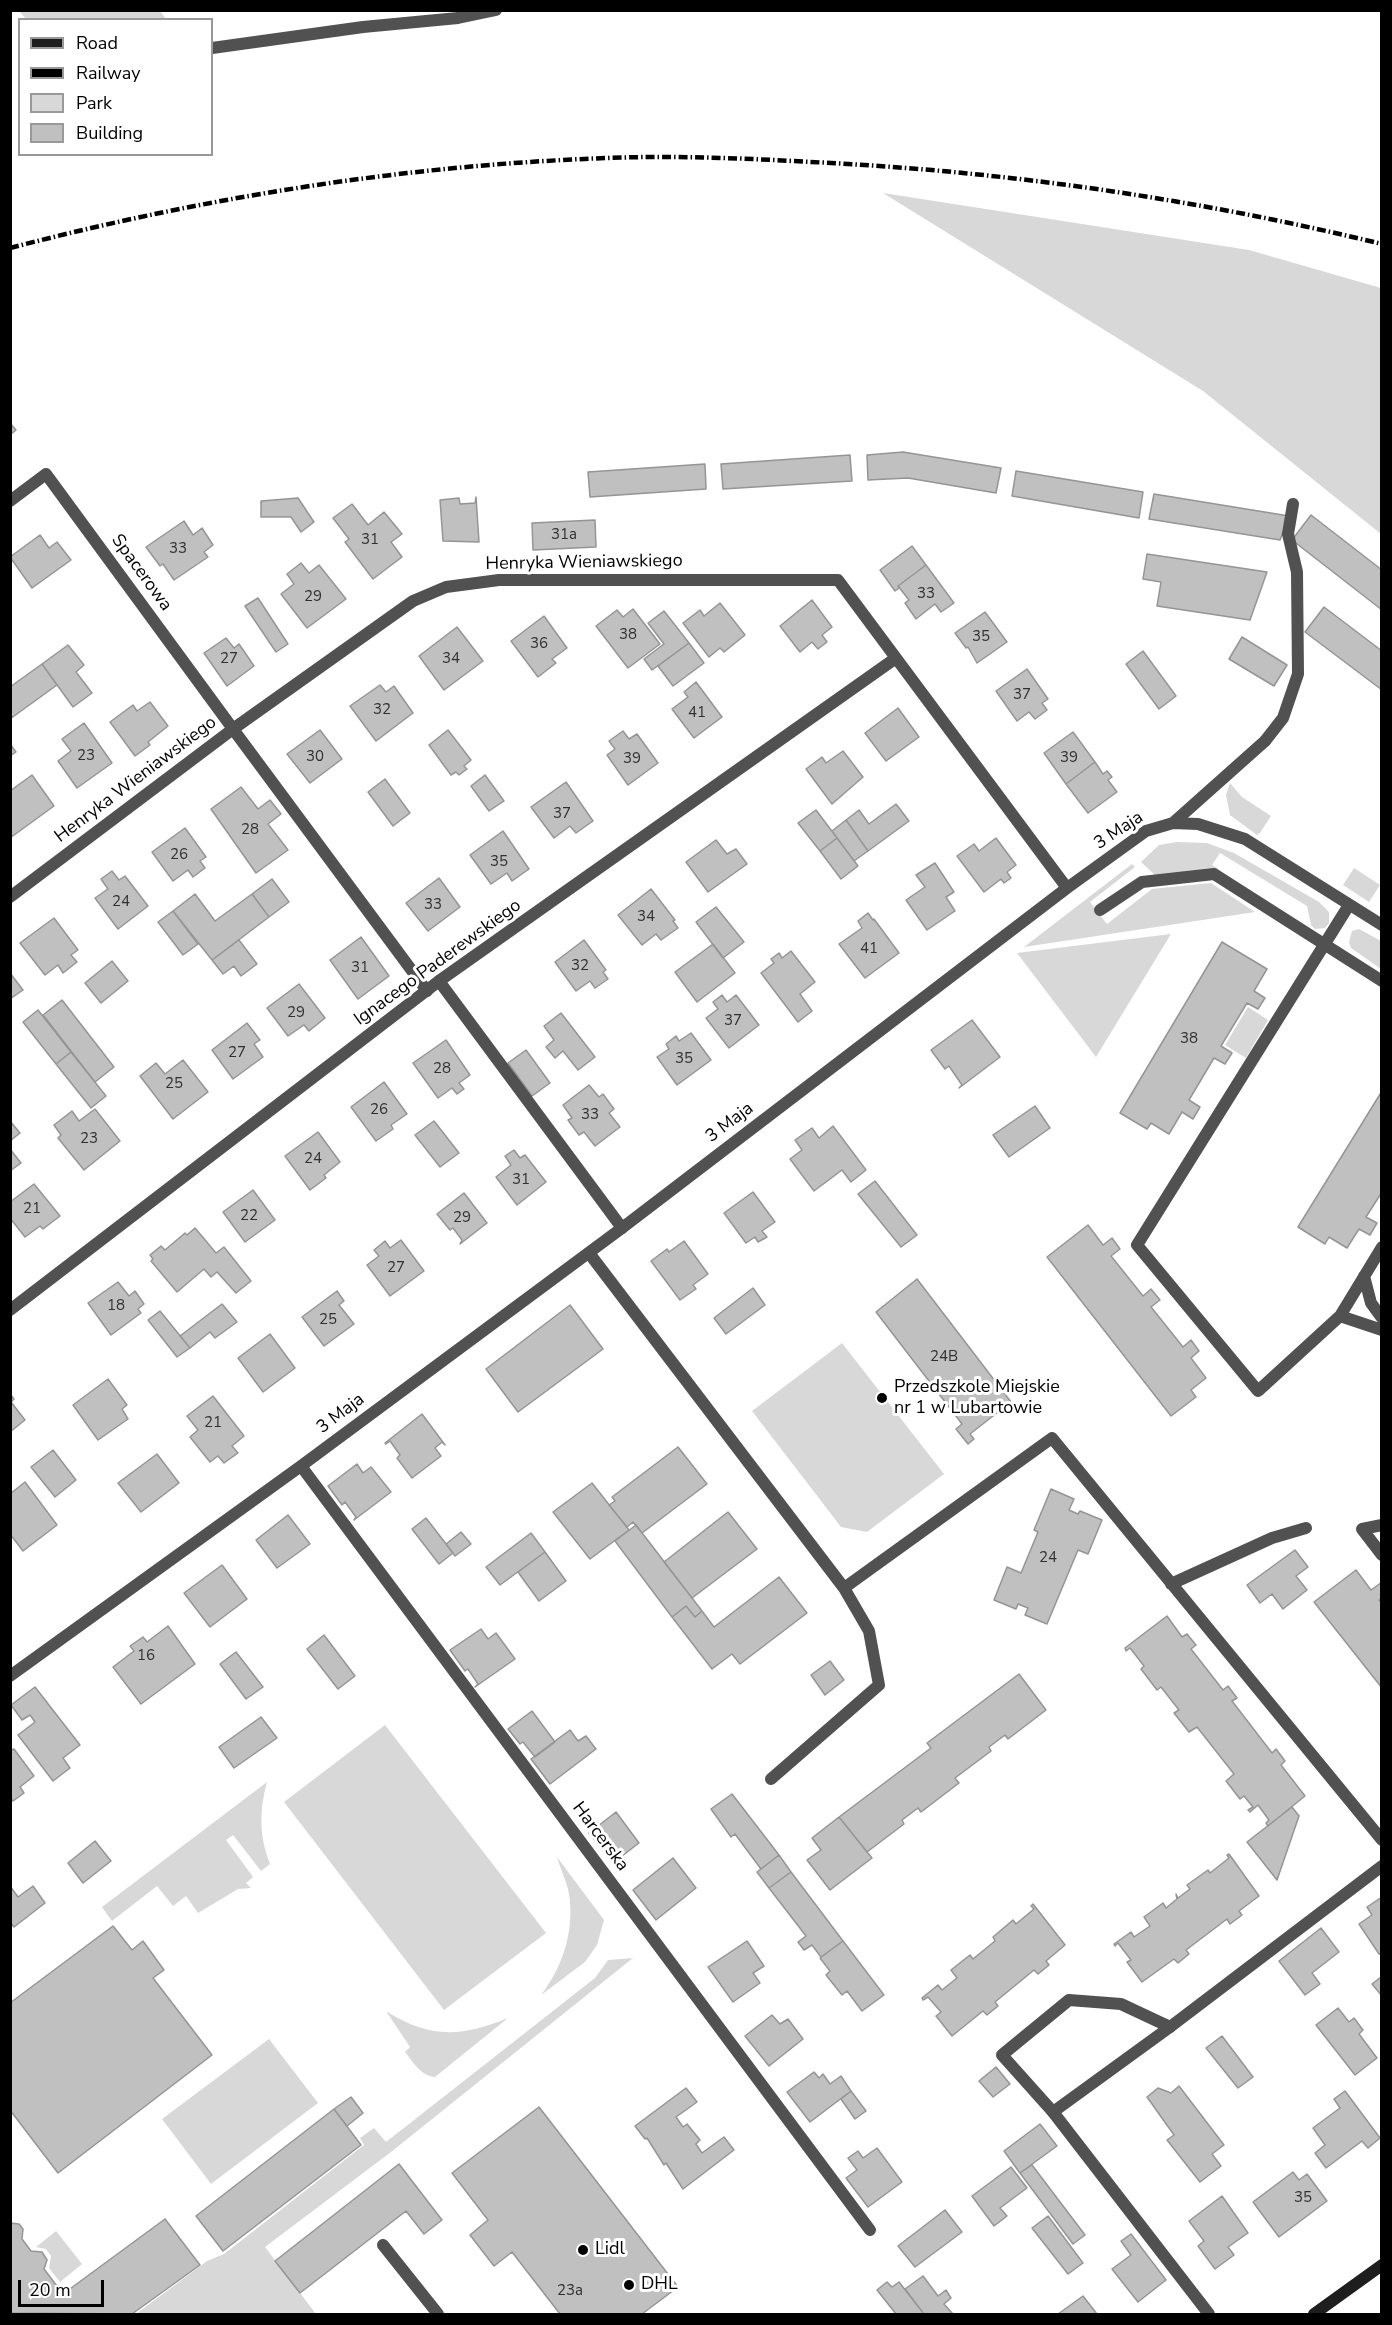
<!DOCTYPE html>
<style>
body{margin:0}
#map{position:relative;width:1392px;height:2325px;overflow:hidden;background:#fff;font-family:"Nunito Sans",sans-serif}
canvas{display:block}
.frame{position:absolute;inset:0;border:12px solid #000;pointer-events:none}
.legend{position:absolute;left:18px;top:18px;width:195px;height:138px;box-sizing:border-box;background:#fff;border:2px solid #999;margin:0;padding:8px 10px;list-style:none;font-size:18px;color:#000}
.legend li{display:flex;align-items:center;gap:12px;height:30px}
.legend b{width:30px;border:2px solid #999}
.scale{position:absolute;left:18px;top:2280px;width:86px;height:27px;box-sizing:border-box;border:3px solid #000;border-top:0;padding-left:8px;font-size:18px;line-height:21px;white-space:nowrap;color:#000;-webkit-text-stroke:4px #fff;paint-order:stroke}
</style>
<div id="map">
<canvas width="1392" height="2325"></canvas>
<div class="frame"></div>
<ul class="legend">
<li><b style="height:8px;background:#1e1e1e"></b>Road</li>
<li><b style="height:8px;background:#000"></b>Railway</li>
<li><b style="height:16px;background:#d8d8d8"></b>Park</li>
<li><b style="height:16px;background:#c0c0c0"></b>Building</li>
</ul>
<div class="scale">20 m</div>
</div>
<script>
const ctx = document.querySelector('canvas').getContext('2d');
ctx.lineJoin = 'round';
function paint(path, color) {
  ctx.fillStyle = color;
  ctx.fill(path, 'evenodd');
}
function stroke(path, color, width, dash) {
  ctx.strokeStyle = color;
  ctx.lineWidth = width;
  ctx.lineCap = dash ? 'butt' : 'round';
  ctx.setLineDash(dash || []);
  ctx.stroke(path);
}
function label(font, color, halo, rows, align = 'center') {
  ctx.font = font + ' "Nunito Sans",sans-serif';
  ctx.lineWidth = 6;
  ctx.setLineDash([]);
  ctx.textBaseline = 'middle';
  ctx.strokeStyle = halo;
  ctx.fillStyle = color;
  for (const [text, x, y, turn = 0] of rows) {
    ctx.save();
    ctx.translate(x, y);
    ctx.rotate((+turn || 0) * Math.PI / 180);
    ctx.textAlign = isNaN(turn) ? turn : align;
    if (halo) ctx.strokeText(text, 0, 0);
    ctx.fillText(text, 0, 0);
    ctx.restore();
  }
}
paint(new Path2D(`
 M19 11H160L166 19H26Z
 M883 193 1249 250 1381 288V534L1203 391Z
 M1230 783 1242 797 1271 816 1260 833 1257 835 1230 815 1226 795Z
 M1177 842 1207 843 1234 853 1319 902 1329 912V923L1325 928 1315 929 1311 925 1307 906 1220 853 1212 865 1219 869 1155 875 1141 862 1159 845Z
 M1132 864 1135 867 1090 902 1107 924 1152 889 1211 883 1255 912 1024 947Z
 M1354 868 1380 885 1369 902 1343 885Z
 M1359 929 1381 941V969L1351 948 1349 942 1352 931Z
 M1171 934 1096 1057 1017 953Z
 M1248 1007 1268 1020 1246 1058 1225 1045Z
 M842 1343 944 1474 867 1532 841 1527 752 1411Z
 M385 1725 546 1933 444 2010 284 1802Z
 M267 1782C259 1810 259 1837 270 1864L261 1871 233 1835 226 1840 253 1877 246 1883 251 1888 238 1889 198 1913 186 1896 173 1906 157 1886 112 1921 102 1907Z
 M557 1857 604 1920 597 1945 585 1962 541 1995C564 1966 576 1925 568 1889 565 1878 560 1868 557 1857Z
 M633 1958 391 2152 265 2247 316 2314H136L207 2261 224 2254 364 2145 360 2138 374 2128 386 2142 595 1978 608 1960Z
 M386 2011C430 2039 461 2037 508 2018L435 2077C421 2076 414 2063 405 2052L410 2047Z
 M269 2039 318 2103 211 2184 162 2119Z
 M56 2231 82 2264 60 2282 49 2268 51 2256 46 2249 36 2247Z`), '#d8d8d8');
const building = new Path2D(`
 M10 423 16 430 10 435Z
 M903 452 1001 468 996 493 908 478 868 480 867 455Z
 M850 455 852 481 723 489 721 464Z
 M705 464 706 489 590 497 588 472Z
 M1016 471 1143 492 1139 518 1012 496Z
 M1154 494 1289 516 1280 540 1149 519Z
 M476 497 479 542 443 541 440 500 459 498 460 504 475 503Z
 M298 498 314 522 301 532 291 517H261V501Z
 M352 504 368 525 384 512 402 534 391 542 402 557 373 579 345 542 349 539 333 518Z
 M1311 515 1382 570V610L1292 540Z
 M595 520 596 547 533 550 532 523Z
 M184 521 193 535 202 528 213 545 204 552 208 557 174 580 163 564 160 566 146 547Z
 M40 535 49 548 57 542 71 560 32 588 10 557Z
 M912 546 926 565 898 586 899 588 895 591 880 570Z
 M1147 554 1267 572 1250 620 1157 606 1161 582 1143 579Z
 M301 563 309 573 319 565 346 599 307 628 281 594 294 584 287 574Z
 M926 565 954 603 941 612 935 604 916 619 905 603 909 600 898 586Z
 M258 598 288 644 276 652 245 606Z
 M812 600 832 627 822 635 827 642 818 649 812 642 800 652 780 626Z
 M720 603 745 635 724 652 720 648 709 657 683 623 700 610 704 616Z
 M1324 607 1382 651V690L1305 632Z
 M633 609 660 644 628 668 596 626 617 610 623 617Z
 M664 611 689 643 652 670 644 659 664 644 648 623Z
 M985 612 1007 642 977 663 968 647 966 648 955 633Z
 M544 616 567 648 552 659 556 663 538 677 511 641Z
 M457 627 483 661 444 690 419 656Z
 M1242 637 1287 665 1274 686 1229 659Z
 M226 638 234 648 239 644 254 666 227 686 204 653Z
 M689 643 704 663 673 686 658 666Z
 M68 645 84 665 76 672 92 693 73 707 42 664Z
 M1143 651 1176 696 1159 709 1126 664Z
 M42 664 57 685 10 719V687Z
 M1027 669 1048 699 1042 703 1047 710 1035 719 1029 712 1017 721 996 691Z
 M696 682 722 717 694 738 672 709 688 697 684 692Z
 M380 685 386 692 394 686 413 713 376 741 350 706Z
 M150 702 168 726 148 742 150 745 135 756 110 722 133 705 137 711Z
 M898 708 919 737 886 761 865 733Z
 M84 723 112 763 77 788 58 761 71 751 62 739Z
 M320 730 342 759 310 783 287 754Z
 M448 730 471 760 464 766 467 769 459 775 456 772 451 775 429 745Z
 M623 731 629 739 637 734 658 763 628 785 607 755 615 749 609 741Z
 M1073 732 1095 762 1066 784 1044 753Z
 M10 744 16 752 10 756Z
 M843 751 863 777 832 804 806 769 822 757 826 763Z
 M1095 762 1103 774 1107 771 1112 777 1108 780 1117 792 1088 813 1066 784Z
 M32 775 54 806 10 838V791Z
 M485 775 504 801 489 811 471 786Z
 M385 779 410 813 393 826 368 792Z
 M566 782 593 821 576 833 570 826 554 838 531 807Z
 M241 787 258 809 270 800 281 814 268 824 288 850 256 873 211 809Z
 M896 804 909 821 868 851 846 820 859 810 869 824Z
 M816 810 837 838 820 851 798 823Z
 M846 820 868 851 854 861 832 831Z
 M185 828 206 857 200 861 205 868 193 877 188 870 173 881 152 852Z
 M503 831 529 869 512 881 507 873 491 884 470 855Z
 M837 838 858 866 841 879 820 851Z
 M996 838 1016 865 1007 872 1011 878 1004 883 1001 879 984 892 957 856 974 844 979 851Z
 M716 840 727 854 736 849 747 864 708 892 686 862Z
 M935 863 954 892 946 897 955 911 927 930 906 900 925 887 916 875Z
 M112 871 119 880 125 876 148 906 118 929 95 898 108 889 101 879Z
 M439 878 460 907 428 931 406 903Z
 M272 879 289 902 269 917 252 894Z
 M651 889 675 920 673 921 678 928 661 940 656 934 642 945 618 915Z
 M195 894 215 921 252 894 269 917 212 960 173 911Z
 M716 907 744 942 723 958 696 922Z
 M173 911 198 944 183 955 158 922Z
 M868 913 873 920 874 919 899 953 865 978 839 944 862 928 858 921Z
 M54 918 78 950 71 955 77 962 63 973 58 965 45 975 20 943Z
 M361 937 389 976 358 999 330 960Z
 M239 940 257 964 241 976 234 966 223 974 212 960Z
 M584 940 606 970 603 972 608 979 595 988 590 981 576 991 555 962Z
 M1222 942 1267 969 1254 991 1265 998 1258 1009 1247 1003 1221 1046 1232 1053 1225 1064 1214 1058 1189 1100 1200 1107 1193 1119 1182 1112 1169 1134 1151 1123 1147 1129 1120 1113Z
 M713 944 735 973 697 1002 675 972Z
 M791 951 815 982 800 994 812 1011 798 1022 761 973 774 963 771 959 779 953 782 958Z
 M112 961 128 981 101 1003 85 983Z
 M10 973 23 990 10 999Z
 M299 984 325 1018 309 1031 304 1025 288 1036 267 1008Z
 M722 995 727 1002 736 995 759 1025 729 1048 706 1018 718 1009 713 1002Z
 M62 1000 114 1067 95 1082 43 1015Z
 M38 1010 71 1052 56 1064 23 1022Z
 M561 1013 595 1057 578 1070 563 1051 555 1058 546 1047 554 1040 544 1026Z
 M972 1020 1000 1057 959 1088 962 1085 949 1066 945 1069 931 1050Z
 M247 1023 260 1040 254 1044 263 1057 233 1079 212 1050Z
 M691 1033 711 1060 677 1085 657 1057 669 1049 666 1044 676 1036 679 1041Z
 M446 1040 470 1075 459 1083 464 1089 457 1094 452 1088 438 1098 413 1063Z
 M526 1050 550 1083 532 1096 508 1063Z
 M71 1052 106 1096 91 1108 56 1064Z
 M183 1060 208 1092 173 1119 140 1076 156 1063 165 1074Z
 M384 1082 407 1114 391 1125 393 1129 376 1141 351 1107Z
 M589 1085 599 1097 603 1094 614 1109 609 1113 620 1127 595 1146 584 1132 579 1135 568 1120 572 1118 563 1105Z
 M1382 1091V1192L1366 1217 1377 1223 1370 1235 1359 1229 1347 1248 1329 1237 1325 1244 1298 1227Z
 M1035 1106 1050 1128 1009 1157 993 1135Z
 M95 1109 120 1141 84 1170 58 1138 61 1135 54 1125 72 1111 79 1121Z
 M10 1121 20 1133 10 1141Z
 M434 1121 459 1153 440 1167 415 1135Z
 M833 1126 866 1170 851 1182 842 1170 814 1191 790 1159 802 1150 795 1140 812 1128 819 1138Z
 M318 1132 340 1162 324 1175 326 1178 310 1190 285 1156Z
 M10 1149 21 1163 10 1171Z
 M514 1150 520 1158 525 1155 546 1182 517 1205 496 1177 511 1165 505 1156Z
 M875 1181 917 1235 901 1247 858 1194Z
 M34 1184 60 1216 43 1229 40 1226 25 1237 10 1218V1202Z
 M253 1190 275 1220 245 1242 223 1212Z
 M753 1192 775 1222 762 1231 767 1237 758 1242 755 1237 746 1243 724 1213Z
 M464 1193 487 1223 460 1244 462 1240 453 1228 450 1230 437 1214Z
 M1088 1225 1103 1245 1112 1238 1120 1249 1111 1256 1143 1296 1151 1289 1160 1300 1151 1307 1183 1347 1191 1340 1199 1351 1191 1358 1206 1378 1191 1390 1196 1397 1171 1416 1047 1257Z
 M195 1228 216 1253 224 1247 251 1281 236 1293 217 1272 211 1277 204 1269 177 1292 151 1261 153 1259 150 1255 161 1246 165 1250 185 1233 187 1235Z
 M401 1240 424 1271 390 1296 367 1265 379 1256 374 1250 385 1241 390 1248Z
 M684 1241 708 1274 693 1285 696 1289 680 1300 651 1261 667 1249 669 1252Z
 M917 1279 1011 1402 970 1434 974 1439 968 1444 956 1429 962 1424 876 1312Z
 M118 1282 129 1296 135 1291 144 1304 138 1309 141 1313 111 1335 88 1303Z
 M753 1288 765 1305 726 1334 714 1318Z
 M337 1291 344 1301 339 1305 354 1324 324 1346 302 1317Z
 M222 1304 237 1322 215 1338 210 1332 190 1348 180 1336Z
 M570 1305 603 1349 518 1412 486 1369Z
 M160 1311 190 1348 177 1357 148 1320Z
 M270 1334 295 1368 263 1392 238 1358Z
 M108 1379 127 1405 122 1409 128 1419 98 1440 73 1405Z
 M10 1394 14 1399 11 1402 25 1420 10 1432Z
 M213 1396 244 1436 232 1446 238 1453 224 1463 218 1456 210 1462 190 1437 198 1430 187 1416Z
 M422 1414 445 1445 442 1442 435 1448 441 1456 412 1478 397 1458 400 1455 390 1441 386 1444 385 1443Z
 M678 1447 707 1484 642 1533 633 1522 627 1527 609 1505 615 1501 612 1497Z
 M53 1450 76 1480 55 1497 31 1467Z
 M157 1454 179 1483 141 1512 118 1483Z
 M357 1464 363 1473 371 1467 391 1492 354 1520 356 1517 345 1502 342 1505 328 1486Z
 M25 1482 57 1525 23 1551 10 1534V1494Z
 M592 1483 629 1530 590 1559 553 1512Z
 M1051 1489 1074 1499 1069 1510 1078 1514 1080 1511 1102 1520 1088 1554 1078 1550 1047 1624 1025 1615 1028 1608 1018 1604 1016 1609 994 1600 1007 1567 1021 1573 1038 1532 1034 1530Z
 M728 1512 757 1549 692 1598 664 1562Z
 M288 1515 310 1544 277 1568 256 1540Z
 M426 1518 453 1553 439 1564 412 1529Z
 M636 1525 702 1611 695 1617 686 1606 672 1617 615 1541Z
 M461 1532 471 1544 455 1556 446 1544Z
 M531 1533 545 1552 500 1585 486 1567Z
 M1295 1550 1308 1567 1296 1576 1307 1590 1283 1609 1272 1594 1260 1603 1247 1585Z
 M545 1552 566 1581 539 1601 518 1572Z
 M222 1565 247 1599 210 1627 184 1593Z
 M1356 1570 1371 1590 1382 1582V1598L1379 1600 1382 1603V1688L1314 1602Z
 M779 1577 807 1613 740 1664 732 1654 712 1669 672 1617 686 1606 695 1617 702 1611 714 1627Z
 M1167 1616 1182 1637 1187 1634 1196 1645 1191 1649 1223 1690 1228 1686 1237 1698 1232 1701 1272 1753 1276 1749 1285 1761 1281 1765 1305 1796 1268 1826 1266 1823 1269 1820 1258 1805 1250 1812 1248 1810 1253 1807 1244 1796 1240 1799 1226 1781 1234 1774 1197 1727 1189 1732 1174 1713 1179 1710 1161 1687 1157 1690 1141 1669 1144 1666 1130 1648 1126 1651 1125 1648Z
 M168 1626 195 1664 141 1704 113 1667 134 1651 130 1646 143 1637 147 1642Z
 M481 1629 488 1639 496 1633 515 1659 475 1687 478 1684 468 1669 465 1671 450 1650Z
 M324 1635 355 1676 338 1689 307 1649Z
 M236 1652 263 1687 246 1699 220 1664Z
 M830 1661 844 1680 825 1695 811 1675Z
 M1019 1674 1046 1710 1008 1739 1005 1735 989 1747 991 1751 955 1778 959 1783 921 1812 918 1808 902 1820 904 1824 867 1852 839 1817 931 1748 927 1743Z
 M35 1687 80 1745 63 1758 70 1768 53 1781 18 1735 35 1722 30 1715 22 1720 11 1705Z
 M532 1711 555 1742 535 1757 523 1742 520 1744 508 1729Z
 M261 1717 277 1738 234 1768 219 1747Z
 M570 1730 578 1741 586 1736 596 1749 550 1784 531 1759Z
 M14 1749 34 1776 20 1787 24 1793 13 1801 10 1797V1751Z
 M732 1794 779 1855 761 1869 735 1834 731 1837 711 1809Z
 M1292 1807 1299 1816 1277 1880 1247 1842Z
 M616 1812 639 1843 613 1863 589 1833Z
 M839 1817 872 1858 830 1890 807 1860 821 1850 812 1838Z
 M95 1841 111 1861 83 1883 68 1863Z
 M1229 1854 1259 1896 1239 1911 1242 1915 1230 1924 1227 1919 1186 1950 1189 1954 1178 1963 1174 1959 1142 1982 1127 1962 1131 1960 1118 1943 1115 1946 1114 1944 1131 1932 1134 1937 1150 1926 1144 1917 1163 1903 1166 1908 1177 1899 1176 1894 1178 1898 1190 1889 1187 1885 1208 1870 1210 1873 1229 1858 1227 1855Z
 M779 1855 791 1872 769 1888 757 1872Z
 M673 1858 696 1888 656 1920 633 1890Z
 M791 1872 843 1941 821 1957 812 1945 804 1950 798 1942 806 1936 769 1888Z
 M10 1886 18 1897 33 1886 45 1903 14 1927 10 1922Z
 M1382 1897V1953L1379 1954 1359 1924 1372 1915 1367 1907Z
 M1033 1904 1065 1945 1046 1961 1049 1965 1038 1974 1034 1970 995 2002 998 2006 987 2015 983 2011 952 2036 936 2016 941 2012 928 1997 923 2000 922 1998 938 1985 942 1990 957 1978 951 1970 970 1955 973 1959 995 1941 993 1937 1013 1920 1016 1924 1034 1909 1031 1906Z
 M113 1926 132 1950 143 1941 164 1970 153 1978 212 2055 58 2173 10 2110V2003Z
 M1321 1928 1339 1952 1312 1973 1320 1984 1305 1995 1279 1961Z
 M747 1941 764 1966 753 1973 760 1983 733 2002 708 1967Z
 M843 1941 884 1995 862 2011 847 1991 842 1995 826 1975 830 1971 820 1958Z
 M1381 1977H1382V1996L1372 1984Z
 M1338 2008 1349 2022 1354 2018 1363 2030 1359 2034 1377 2058 1355 2075 1316 2025Z
 M772 2015 780 2024 788 2019 803 2039 769 2066 745 2036Z
 M1222 2036 1253 2077 1238 2088 1206 2048Z
 M996 2067 1010 2084 993 2097 979 2081Z
 M814 2072 819 2078 823 2074 830 2084 841 2076 851 2091 810 2122 787 2092Z
 M1179 2086 1224 2145 1212 2154 1221 2166 1200 2182 1167 2140 1174 2135 1147 2097 1158 2088 1171 2093Z
 M686 2088 697 2102 676 2117 683 2127 687 2124 700 2140 696 2144 702 2153 724 2137 734 2150 683 2189 666 2163 664 2165 647 2138 645 2139 635 2126Z
 M851 2091 866 2111 855 2119 841 2099Z
 M1345 2091 1380 2138 1368 2148 1362 2141 1326 2168 1315 2153 1325 2145 1313 2128 1340 2108 1334 2099Z
 M351 2097 363 2113 347 2126 334 2109Z
 M539 2107 678 2287 642 2314H560L512 2252 494 2266 470 2235 488 2220 452 2173Z
 M334 2109 361 2145 223 2251 196 2216Z
 M1040 2124 1057 2146 1020 2173 1004 2151Z
 M877 2148 902 2182 868 2207 846 2178 857 2170 848 2158 858 2151 863 2158Z
 M399 2164 442 2220 424 2234 406 2211 300 2293 275 2261Z
 M1032 2165 1085 2235 1073 2244 1020 2173Z
 M1011 2167 1027 2188 1000 2208 1007 2216 994 2226 972 2196Z
 M1293 2172 1299 2180 1307 2174 1327 2201 1279 2237 1253 2202Z
 M1222 2196 1248 2233 1228 2247 1234 2255 1215 2269 1198 2246 1204 2241 1189 2221Z
 M945 2210 962 2232 915 2267 898 2246Z
 M1048 2216 1083 2263 1068 2274 1032 2228Z
 M165 2219 200 2265 132 2314 10 2313V2223L19 2224 23 2229 22 2239 31 2251 42 2252 47 2260 44 2269 63 2294Z
 M1131 2234 1166 2280 1138 2302 1112 2269 1131 2255 1121 2241Z
 M923 2276 938 2296 946 2290 951 2298 944 2304 953 2314H924L905 2289Z
 M887 2282 892 2287 899 2282 924 2314H896L877 2290Z
 M1083 2296 1097 2314H1058Z`);
paint(building, '#c0c0c0');
stroke(building, '#959595', 1.5);
stroke(new Path2D(`
 M212 48 363 27 458 18 496 10
 M233 729 427 991
 M1265 741 1283 718 1298 674 1297 572 1288 534 1293 504
 M1349 905 1137 1245 1258 1391 1340 1316 1382 1247
 M1100 910 1142 882 1214 874 1382 981
 M589 1253 844 1588 869 1631 879 1685 771 1779
 M1364 1276 1371 1303 1382 1318
 M1340 1316 1382 1330
 M1382 1525 1362 1529 1382 1555
 M1171 1584 1272 1538 1306 1528
 M844 1588 1052 1438 1382 1840
 M1053 2112 1002 2055 1069 2000 1121 2004 1170 2027
 M383 2245 438 2314`), '#515151', 12);
stroke(new Path2D(`
 M439 981 622 1228`), '#515151', 12);
stroke(new Path2D(`
 M10 501 46 474 233 729
 M1173 823 1198 824 1245 839 1382 925
 M10 897 233 729 413 601 446 587 499 580H838L1067 888
 M10 1310 439 981 896 658
 M301 1466 870 2230
 M10 1676 301 1466 622 1228 1067 888 1146 831 1173 823 1265 741
 M1209 2314 1053 2112 1170 2027 1382 1866`), '#515151', 12);
stroke(new Path2D(`
 M1314 2314 1382 2265`), '#1e1e1e', 12);
stroke(new Path2D(`
 M10 248C206 197 406 165 608 158 683 155 757 159 831 163 1017 173 1201 200 1382 244`), '#000', 4.5, [9, 3, 1.5, 3]);
for (const [x, y, r, color] of [
 [882,1398,6,"#000"],
 [583,2250,6,"#000"],
 [629,2285,6,"#000"]
]) {
  const dot = new Path2D();
  dot.arc(x, y, r, 0, 2 * Math.PI);
  ctx.fillStyle = color;
  ctx.fill(dot);
  stroke(dot, '#fff', 2);
}
label('15px', '#303030', null, [
 ["31a",564,535],
 ["31",370,540],
 ["33",178,549],
 ["33",926,594],
 ["29",313,597],
 ["38",628,635],
 ["35",981,637],
 ["36",539,644],
 ["27",229,659],
 ["34",451,659],
 ["37",1022,695],
 ["32",382,710],
 ["41",697,713],
 ["23",86,756],
 ["30",315,757],
 ["39",1069,758],
 ["39",632,759],
 ["37",562,814],
 ["28",250,830],
 ["26",179,855],
 ["35",499,862],
 ["24",121,902],
 ["33",433,905],
 ["34",646,917],
 ["41",869,949],
 ["32",580,966],
 ["31",360,968],
 ["29",296,1013],
 ["37",733,1021],
 ["38",1189,1039],
 ["27",237,1053],
 ["35",684,1059],
 ["28",442,1069],
 ["25",174,1084],
 ["26",379,1110],
 ["33",590,1115],
 ["23",89,1139],
 ["24",313,1159],
 ["31",521,1180],
 ["21",32,1209],
 ["22",249,1216],
 ["29",462,1218],
 ["27",396,1268],
 ["18",116,1306],
 ["25",328,1320],
 ["24B",944,1357],
 ["21",213,1423],
 ["24",1048,1558],
 ["16",146,1656],
 ["35",1303,2198],
 ["23a",570,2291]
]);
label('18px', '#000', '#fff', [
 ["Henryka Wieniawskiego",584,563,-1],
 ["Spacerowa",141,573,54],
 ["Henryka Wieniawskiego",136,780,-37],
 ["3 Maja",1119,831,-33],
 ["Ignacego Paderewskiego",438,963,-36],
 ["3 Maja",730,1123,-37],
 ["3 Maja",341,1414,-37],
 ["Harcerska",600,1837,53]
]);
label('18px', '#000', '#fff', [
 ["Przedszkole Miejskie",894,1388],
 ["nr 1 w Lubartowie",894,1409],
 ["Lidl",595,2250],
 ["DHL",641,2285]
], 'left');
</script>
